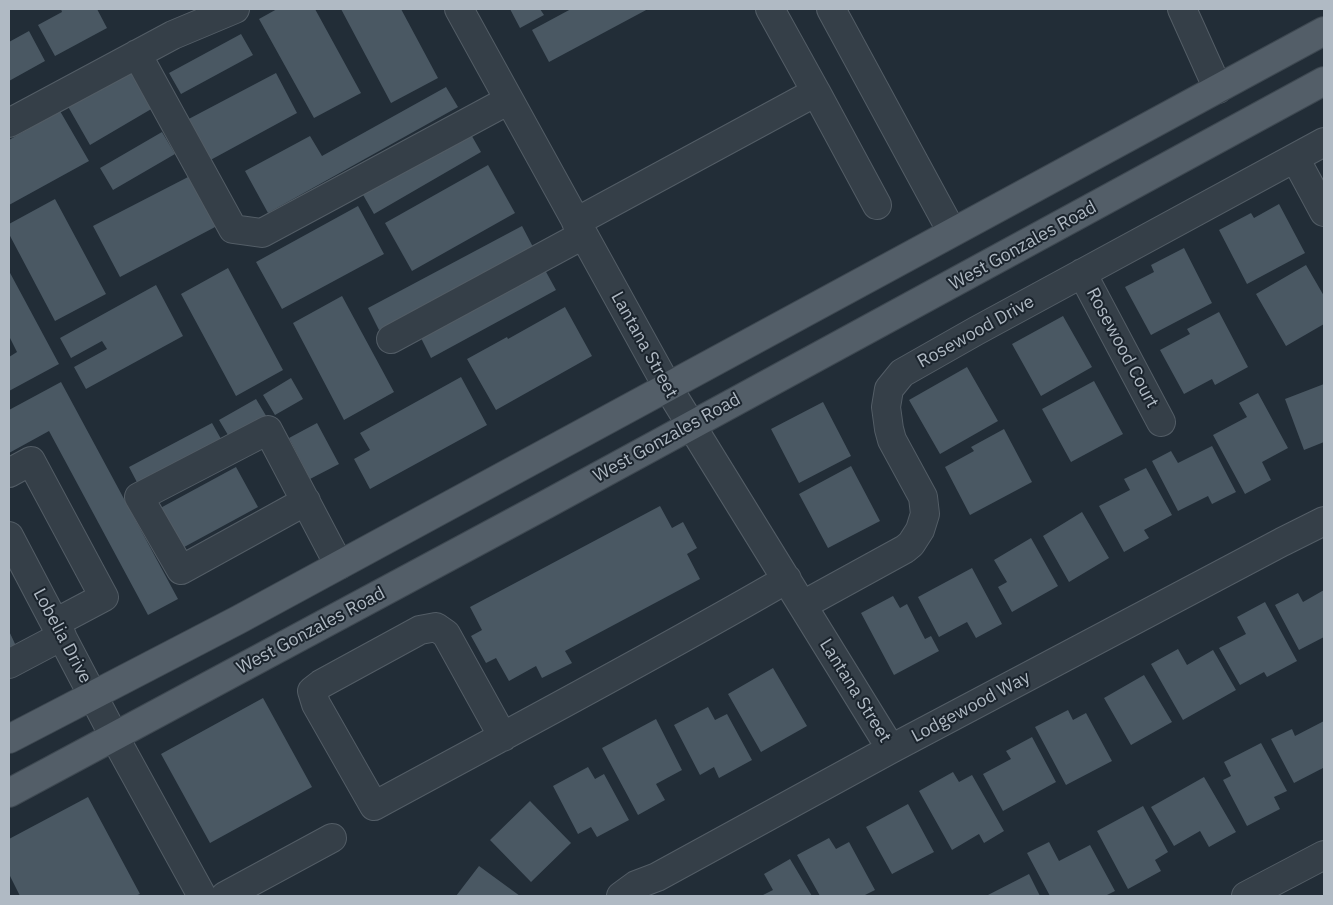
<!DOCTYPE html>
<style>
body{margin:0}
#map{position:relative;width:1333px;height:905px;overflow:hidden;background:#222d37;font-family:"IBM Plex Sans",sans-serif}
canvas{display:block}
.frame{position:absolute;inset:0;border:10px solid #b0bac4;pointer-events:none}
</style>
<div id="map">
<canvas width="1333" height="905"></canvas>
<div class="frame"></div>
</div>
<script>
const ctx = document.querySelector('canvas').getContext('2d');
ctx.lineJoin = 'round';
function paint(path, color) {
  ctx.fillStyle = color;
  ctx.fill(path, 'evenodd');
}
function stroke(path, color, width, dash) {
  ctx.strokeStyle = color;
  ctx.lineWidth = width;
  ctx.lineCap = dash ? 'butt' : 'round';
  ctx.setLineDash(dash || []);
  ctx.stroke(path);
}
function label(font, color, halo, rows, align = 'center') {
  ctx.font = font + ' "IBM Plex Sans",sans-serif';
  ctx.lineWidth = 4;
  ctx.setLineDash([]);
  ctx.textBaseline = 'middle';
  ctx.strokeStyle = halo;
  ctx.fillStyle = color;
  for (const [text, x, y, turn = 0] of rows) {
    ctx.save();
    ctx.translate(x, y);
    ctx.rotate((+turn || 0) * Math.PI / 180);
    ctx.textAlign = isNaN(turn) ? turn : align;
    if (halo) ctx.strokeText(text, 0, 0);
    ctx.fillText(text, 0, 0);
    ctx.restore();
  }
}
paint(new Path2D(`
 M61 9H97L107 28 55 56 38 25 62 12Z
 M277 9H315L361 93 314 118 259 19Z
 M341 9H401L438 78 391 103Z
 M510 9H540L544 15 520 28Z
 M571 9H648L549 62 532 30Z
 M29 31 45 61 9 81V42Z
 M241 34 253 55 181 94 169 73Z
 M129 67 153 108 90 145 66 103Z
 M276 73 297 113 205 163 183 122Z
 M446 87 458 107 268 213 245 171 310 136 322 156Z
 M60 111 89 161 9 205V140Z
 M469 131 481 152 374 214 362 193Z
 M162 132 175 154 113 190 100 168Z
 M488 165 515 213 412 271 385 223Z
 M190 176 217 226 120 277 93 226Z
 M55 199 106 294 55 321 9 234V224Z
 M1279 204 1305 253 1247 284 1219 230 1251 213 1254 218Z
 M358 206 384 254 282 309 256 262Z
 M522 226 533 247 379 330 368 308Z
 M1184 248 1212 303 1151 335 1125 287 1154 272 1151 265Z
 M1306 265 1324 296V324L1286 346 1256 294Z
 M228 268 283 370 236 396 181 294Z
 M545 270 556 290 431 358 421 338Z
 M9 271 59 364 9 391V357L17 352 9 336Z
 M156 285 183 336 86 389 74 367 107 349 102 341 71 358 60 338Z
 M342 296 394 392 344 420 293 323Z
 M565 307 592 356 496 410 467 359 507 337 508 339Z
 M1219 312 1248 367 1215 385 1212 379 1184 394 1160 350 1190 334 1187 329Z
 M1063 316 1092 367 1041 396 1012 344Z
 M967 367 998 421 940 454 909 400Z
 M461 377 487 425 370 489 354 459 370 450 360 433Z
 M291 378 303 399 275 415 263 395Z
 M1094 381 1123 434 1071 462 1042 409Z
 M61 382 178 599 148 615 49 431 9 453V410Z
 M1324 384V442L1304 450 1285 399Z
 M1258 393 1288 448 1262 462 1271 480 1245 494 1213 435 1247 417 1239 403Z
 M256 399 268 419 231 440 219 420Z
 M823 402 851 456 799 483 771 429Z
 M212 423 224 444 140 488 129 467Z
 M317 423 339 464 310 479 289 438Z
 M1004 429 1032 482 970 515 945 467 974 451 971 447Z
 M1212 446 1236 492 1212 504 1208 496 1178 511 1152 461 1171 451 1178 463Z
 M851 466 880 521 828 548 799 494Z
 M236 467 258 507 175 552 153 512Z
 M1146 468 1172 515 1144 530 1149 538 1124 552 1099 506 1130 490 1124 479Z
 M660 506 672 528 683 522 697 548 687 554 700 579 565 651 572 663 542 678 536 666 509 681 496 658 486 663 471 636 482 630 470 607Z
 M1082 512 1109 558 1069 582 1043 536Z
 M1031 538 1058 586 1012 612 998 587 1007 582 994 560Z
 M972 568 1002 624 976 638 967 622 939 637 918 597Z
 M1324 590V637L1299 650 1275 605 1298 593 1303 602Z
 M893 596 900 608 907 604 925 639 931 636 939 651 894 675 861 613Z
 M1265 602 1297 661 1267 677 1264 672 1240 685 1219 648 1246 634 1237 617Z
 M9 631 16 646 9 650Z
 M1178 649 1187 665 1213 650 1236 690 1183 720 1151 664Z
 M773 668 807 726 761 752 728 694Z
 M1144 675 1172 722 1131 745 1104 698Z
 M263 698 312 787 210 843 161 754Z
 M708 707 715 720 727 714 752 760 719 778 714 767 700 775 674 725Z
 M1068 710 1073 720 1086 713 1112 761 1066 785 1035 727Z
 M656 719 682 770 656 784 665 800 638 815 602 748Z
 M1324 721V771L1323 768 1294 783 1271 739 1292 729 1295 736Z
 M1032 737 1056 782 1003 811 983 774 1011 759 1006 751Z
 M1261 743 1287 791 1274 797 1280 809 1247 826 1223 780 1231 776 1224 762Z
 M588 767 595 779 604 774 629 820 597 837 591 827 578 834 553 786Z
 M953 772 959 782 972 775 1004 831 984 843 979 834 952 850 919 791Z
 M1204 777 1236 832 1209 847 1200 831 1174 846 1151 807Z
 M88 797 140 894 135 896H20L9 874V839Z
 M530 801 571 843 531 882 490 840Z
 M908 804 934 852 892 874 866 827Z
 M1143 806 1168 852 1155 860 1161 871 1128 889 1097 831Z
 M829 838 836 849 849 842 875 890 863 896H820L797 855Z
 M1049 842 1059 861 1090 845 1115 891 1105 896H1050L1027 853Z
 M790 859 812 896H761L773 890 764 874Z
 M479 866 520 896H456Z
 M1029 874 1040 896H986Z`), '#4a5863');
const minor = new Path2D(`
 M459 9 667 386 891 749
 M831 9 952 232
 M1182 9 1218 89
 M137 54 233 229 262 233 509 100
 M816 92 877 205
 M9 123 173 35 235 9
 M1295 158 1324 212
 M576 222 816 92 770 9
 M1082 273 1161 422
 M391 339 583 235
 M9 473 31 461 104 597 55 623
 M306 501 181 570 139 497 268 430 339 565
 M9 536 114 736 202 896
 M803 605 905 549 911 544 920 530 925 514 923 497 892 440 889 429 886 407 889 389 902 373 976 331 1324 142
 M9 664 62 636
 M503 737 446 634 436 627 420 630 321 684 312 691 316 704 374 806C512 731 651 658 787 579
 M225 896 332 838
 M621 896 636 885 657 877 891 749 1282 542 1324 521
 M1246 896 1324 855`);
const major = new Path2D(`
 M9 739 238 620 1324 31
 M9 793 547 504 1324 81`);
stroke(minor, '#535d66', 30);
stroke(major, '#3e4851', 30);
stroke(minor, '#353f48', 28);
stroke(major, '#535e68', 28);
label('18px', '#b0bac4', '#1b242d', [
 ["West Gonzales Road",1023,246,-29],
 ["Rosewood Drive",976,332,-29],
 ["Lantana Street",644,345,61],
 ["Rosewood Court",1122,348,62],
 ["West Gonzales Road",667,438,-29],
 ["West Gonzales Road",311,631,-28],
 ["Lobelia Drive",62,636,62],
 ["Lantana Street",855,691,58],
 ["Lodgewood Way",971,707,-28]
]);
</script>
